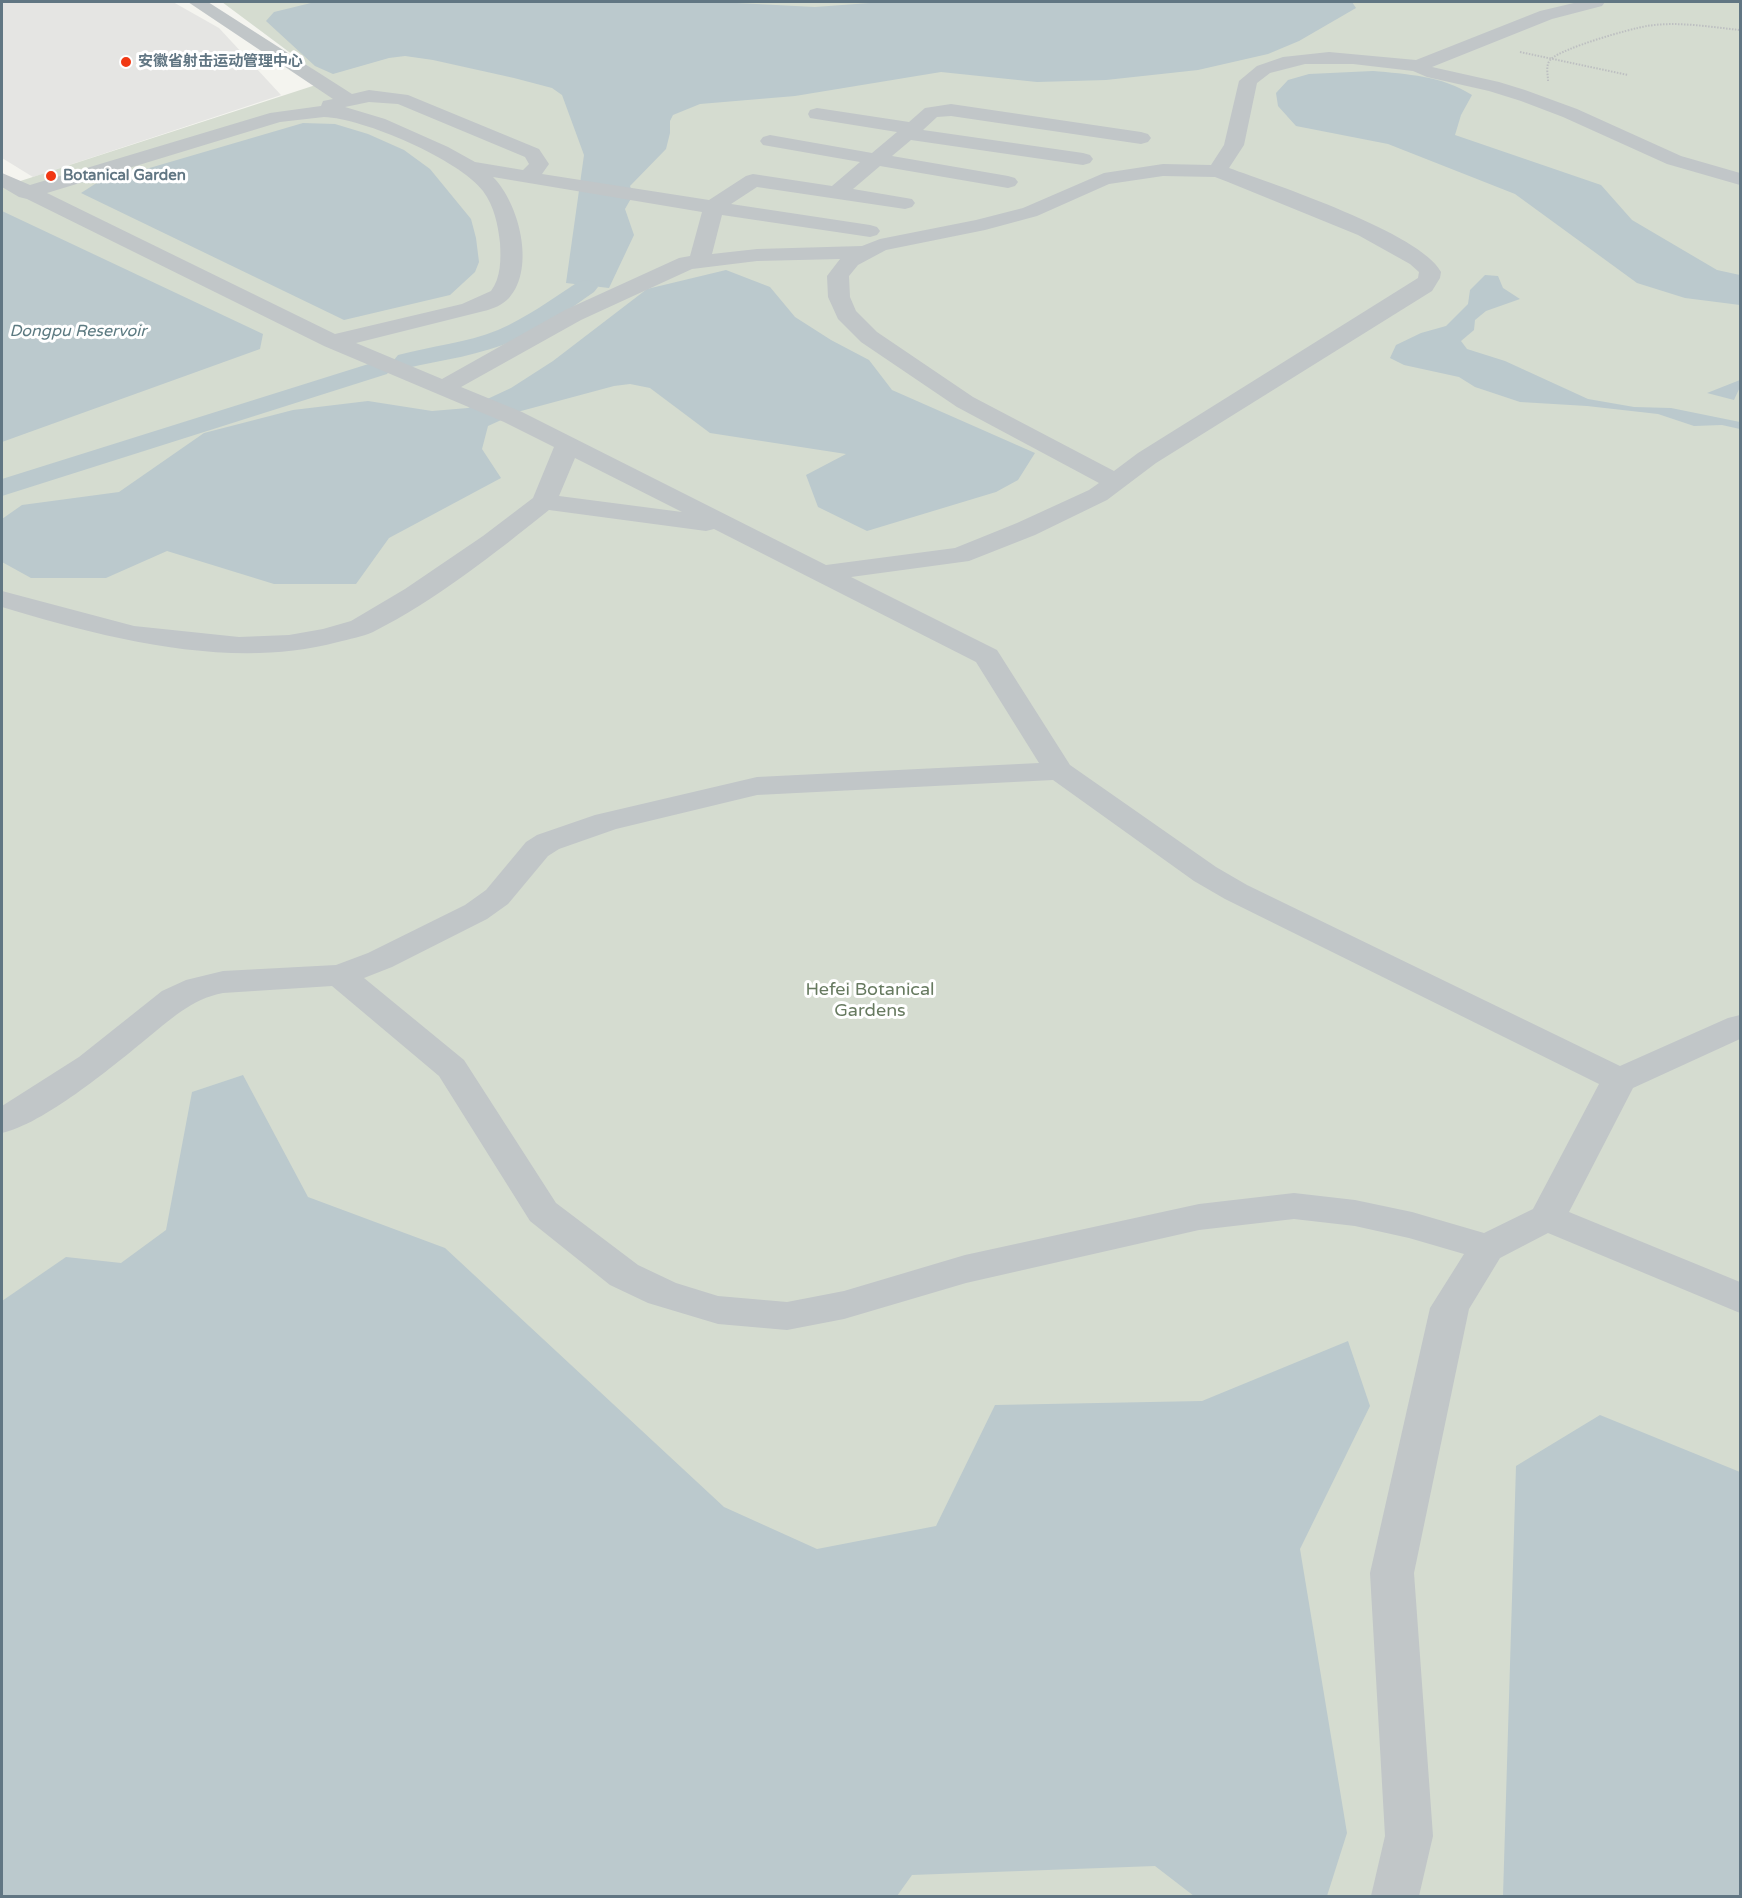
<!DOCTYPE html>
<meta charset="utf-8">
<style>
body{margin:0}
#map{position:relative;width:1742px;height:1898px;overflow:hidden;background:#f4f4ef;font-family:"Varela Round",sans-serif}
canvas{display:block}
.frame{position:absolute;inset:0;border:3px solid #617683;pointer-events:none}
</style>
<div id="map">
<canvas width="1742" height="1898"></canvas>
<div class="frame"></div>
</div>
<script>
const ctx = document.querySelector('canvas').getContext('2d');
ctx.lineJoin = 'round';
function paint(path, color) {
  ctx.fillStyle = color;
  ctx.fill(path, 'evenodd');
}
function stroke(path, color, width, dash) {
  ctx.strokeStyle = color;
  ctx.lineWidth = width;
  ctx.lineCap = dash ? 'butt' : 'round';
  ctx.setLineDash(dash || []);
  ctx.stroke(path);
}
function label(font, color, halo, rows, align = 'center') {
  ctx.font = font + ' "Varela Round","Noto Sans SC",sans-serif';
  ctx.lineWidth = 6;
  ctx.setLineDash([]);
  ctx.textBaseline = 'middle';
  ctx.strokeStyle = halo;
  ctx.fillStyle = color;
  for (const [text, x, y, turn = 0] of rows) {
    ctx.save();
    ctx.translate(x, y);
    ctx.rotate((+turn || 0) * Math.PI / 180);
    ctx.textAlign = isNaN(turn) ? turn : align;
    if (halo) ctx.strokeText(text, 0, 0);
    ctx.fillText(text, 0, 0);
    ctx.restore();
  }
}
paint(new Path2D(`
 M2 2H173L219 28 281 95 33 177 2 158Z`), '#e5e5e3');
paint(new Path2D(`
 M222 2H1740V1896H2V187L328 81Z`), '#d5dcd0');
paint(new Path2D(`
 M315 2H717L815 7 883 2H1352L1356 8 1299 41 1268 54 1198 70 1106 80 1037 82 941 72 795 96 700 104 673 115 670 121V133L666 149 630 186 633 195 625 209 634 235 609 288 566 283 584 155 562 95 552 88 514 78 433 60 405 56 389 58 333 74 315 66 266 21 274 12Z
 M1373 71C1406 74 1443 76 1472 95L1461 115 1455 135 1601 185 1632 220 1717 270 1740 275V305L1685 298 1637 283 1515 194 1388 144 1296 126 1278 106 1276 93 1288 80 1309 74Z
 M303 123 335 124 368 134 404 150 430 169 471 219 476 238 479 262 475 272 450 295 344 320 81 193 95 184Z
 M2 211 263 334 260 349 2 442Z
 M726 270 770 287 795 317 831 340 869 360 892 390 1035 453 1018 480 996 492 867 531 818 507 806 475 846 454 710 433 650 388 630 384 614 386 521 411 488 426 482 449 501 478 389 538 356 584H274L167 551 106 578H31L2 562V519L22 505 119 492 204 433 293 410 368 401 432 411 468 408 511 388 553 361 647 289Z
 M1485 275 1498 276 1503 288 1520 299 1486 311 1475 320 1474 330 1461 341 1467 349 1505 361 1588 399 1634 407 1671 408 1740 422V429L1722 425 1694 426 1658 414 1587 406 1520 402 1475 387 1459 377 1404 365 1390 358 1396 345 1421 333 1446 326 1468 304 1470 290Z
 M1740 380V387L1734 400 1707 393Z
 M243 1075 308 1197 445 1248 724 1507 817 1549 936 1526 995 1405 1202 1401 1348 1341 1370 1406 1300 1549 1347 1833 1327 1896H1194L1155 1866 912 1875 897 1896H2V1301L66 1257 121 1263 166 1230 192 1092Z
 M1600 1415 1740 1472V1896H1503L1516 1466Z`), '#bbc9cd');
paint(new Path2D(`
 M586 280 594 282 598 287 594 292C569 309 544 329 515 340 481 355 443 360 407 368L398 365 394 360 398 355C431 346 466 343 498 330 526 318 552 299 578 282Z
 M378 361 387 364 391 369 387 374 2 496V479Z`), '#bbc9cd');
stroke(new Path2D(`
 M1520 52 1628 75
 M1548 81C1548 74 1545 65 1551 59 1563 48 1629 29 1647 26 1677 21 1710 27 1740 30`), '#bdbfc1', 2, [1.5, 1.5]);
paint(new Path2D(`
 M188 2H208L352 94 369 90 408 95 539 149 549 164 542 174 709 200 746 176 753 174 832 186 860 162 763 145 760 141 763 137 770 135 872 153 897 132 810 118 808 114 810 110 817 108 909 122 925 108 951 104 1141 132 1148 134 1151 138 1148 142 1141 144 951 116 937 117 923 130 1083 153 1090 155 1093 159 1090 163 1083 165 911 140 892 156 1008 176 1015 178 1018 182 1015 186 1008 188 880 166 853 189 912 199 915 203 912 207 905 209 757 187 731 204 870 225 877 227 880 231 877 235 870 237 722 215 712 254 757 249 862 246 880 239 976 220 1023 208 1104 173 1163 164 1211 165 1224 145 1239 81 1257 66 1283 57 1329 52 1416 60 1540 11 1578 2H1605L1602 6 1552 19 1432 67 1499 82 1525 90 1577 109 1681 156 1740 173V185L1667 164 1563 117 1521 101 1489 91 1427 77 1413 71 1353 64H1305L1270 73 1257 83 1244 145 1229 168C1273 184 1421 233 1441 272L1440 278 1432 291 1156 463 1107 500 1035 535 969 561 851 577 997 650 1070 765 1216 867 1247 885 1620 1066 1728 1018 1740 1015V1039L1633 1088 1569 1212 1740 1282V1313L1548 1233 1500 1258 1469 1309 1414 1573 1433 1836 1419 1896H1371L1385 1836 1370 1573 1430 1308 1464 1254 1409 1238 1355 1226 1294 1219 1199 1230 966 1283 844 1319 787 1330 718 1324 648 1303 610 1285 530 1221 439 1076 332 986 223 993C191 999 170 1020 145 1040 111 1068 43 1124 2 1133V1106L79 1057 162 991 186 980 223 971 336 965 368 953 465 905 486 890 526 842 537 835 595 815 757 777 1039 763 976 662 714 529 706 531 549 510C494 554 436 600 373 632 362 637 349 639 338 642 231 671 105 638 2 607V591L134 626 239 637 289 635 323 629 351 621 405 589 483 536 533 498 554 447 504 422 324 346 27 199 19 197 2 187V173L30 185 270 113 321 106 323 101 333 99ZM369 102 398 104 525 157 529 164 523 170 475 162 448 147 385 119 345 107ZM324 117C363 118 460 160 483 191 494 206 498 224 500 243 501 259 501 278 491 291L462 304 335 334 47 193 280 122ZM1163 176 1215 177 1228 182 1358 235 1410 264 1419 272 1418 278 1138 453 1114 471 973 397 877 332 856 311 850 297 849 276 858 265 886 250 985 230 1037 216 1109 184ZM493 177 702 212 690 256 679 258 565 310 442 379 356 343 484 311C493 309 502 305 509 298 536 268 519 203 493 177ZM840 259 827 276 828 297 838 319 861 342 957 407 1099 483 1089 490 1017 523 955 548 826 565 522 412 461 387 581 320 692 269 757 261ZM575 458 682 512 559 496ZM1053 780 1194 881 1225 899 1599 1084 1533 1209 1484 1233 1412 1212 1355 1200 1294 1193 1199 1204 965 1255 844 1291 787 1302 718 1296 676 1283 638 1265 556 1203 464 1060 364 978 392 967 487 919 508 904 548 856 559 849 616 829 757 795Z`), '#c1c6c8');
for (const [x, y, r, color] of [
 [126,62,6,"#f13813"],
 [51,176,6,"#f13813"]
]) {
  const dot = new Path2D();
  dot.arc(x, y, r, 0, 2 * Math.PI);
  ctx.fillStyle = color;
  ctx.fill(dot);
  stroke(dot, '#fff', 2);
}
label('bold 15px', '#617683', '#fff', [
 ["安徽省射击运动管理中心",138,62],
 ["Botanical Garden",63,176]
], 'left');
label('italic 16px', '#5c7a81', '#fff', [
 ["Dongpu Reservoir",78,332]
]);
label('18px', '#677a60', '#fff', [
 ["Hefei Botanical",870,990],
 ["Gardens",870,1011]
]);
</script>
